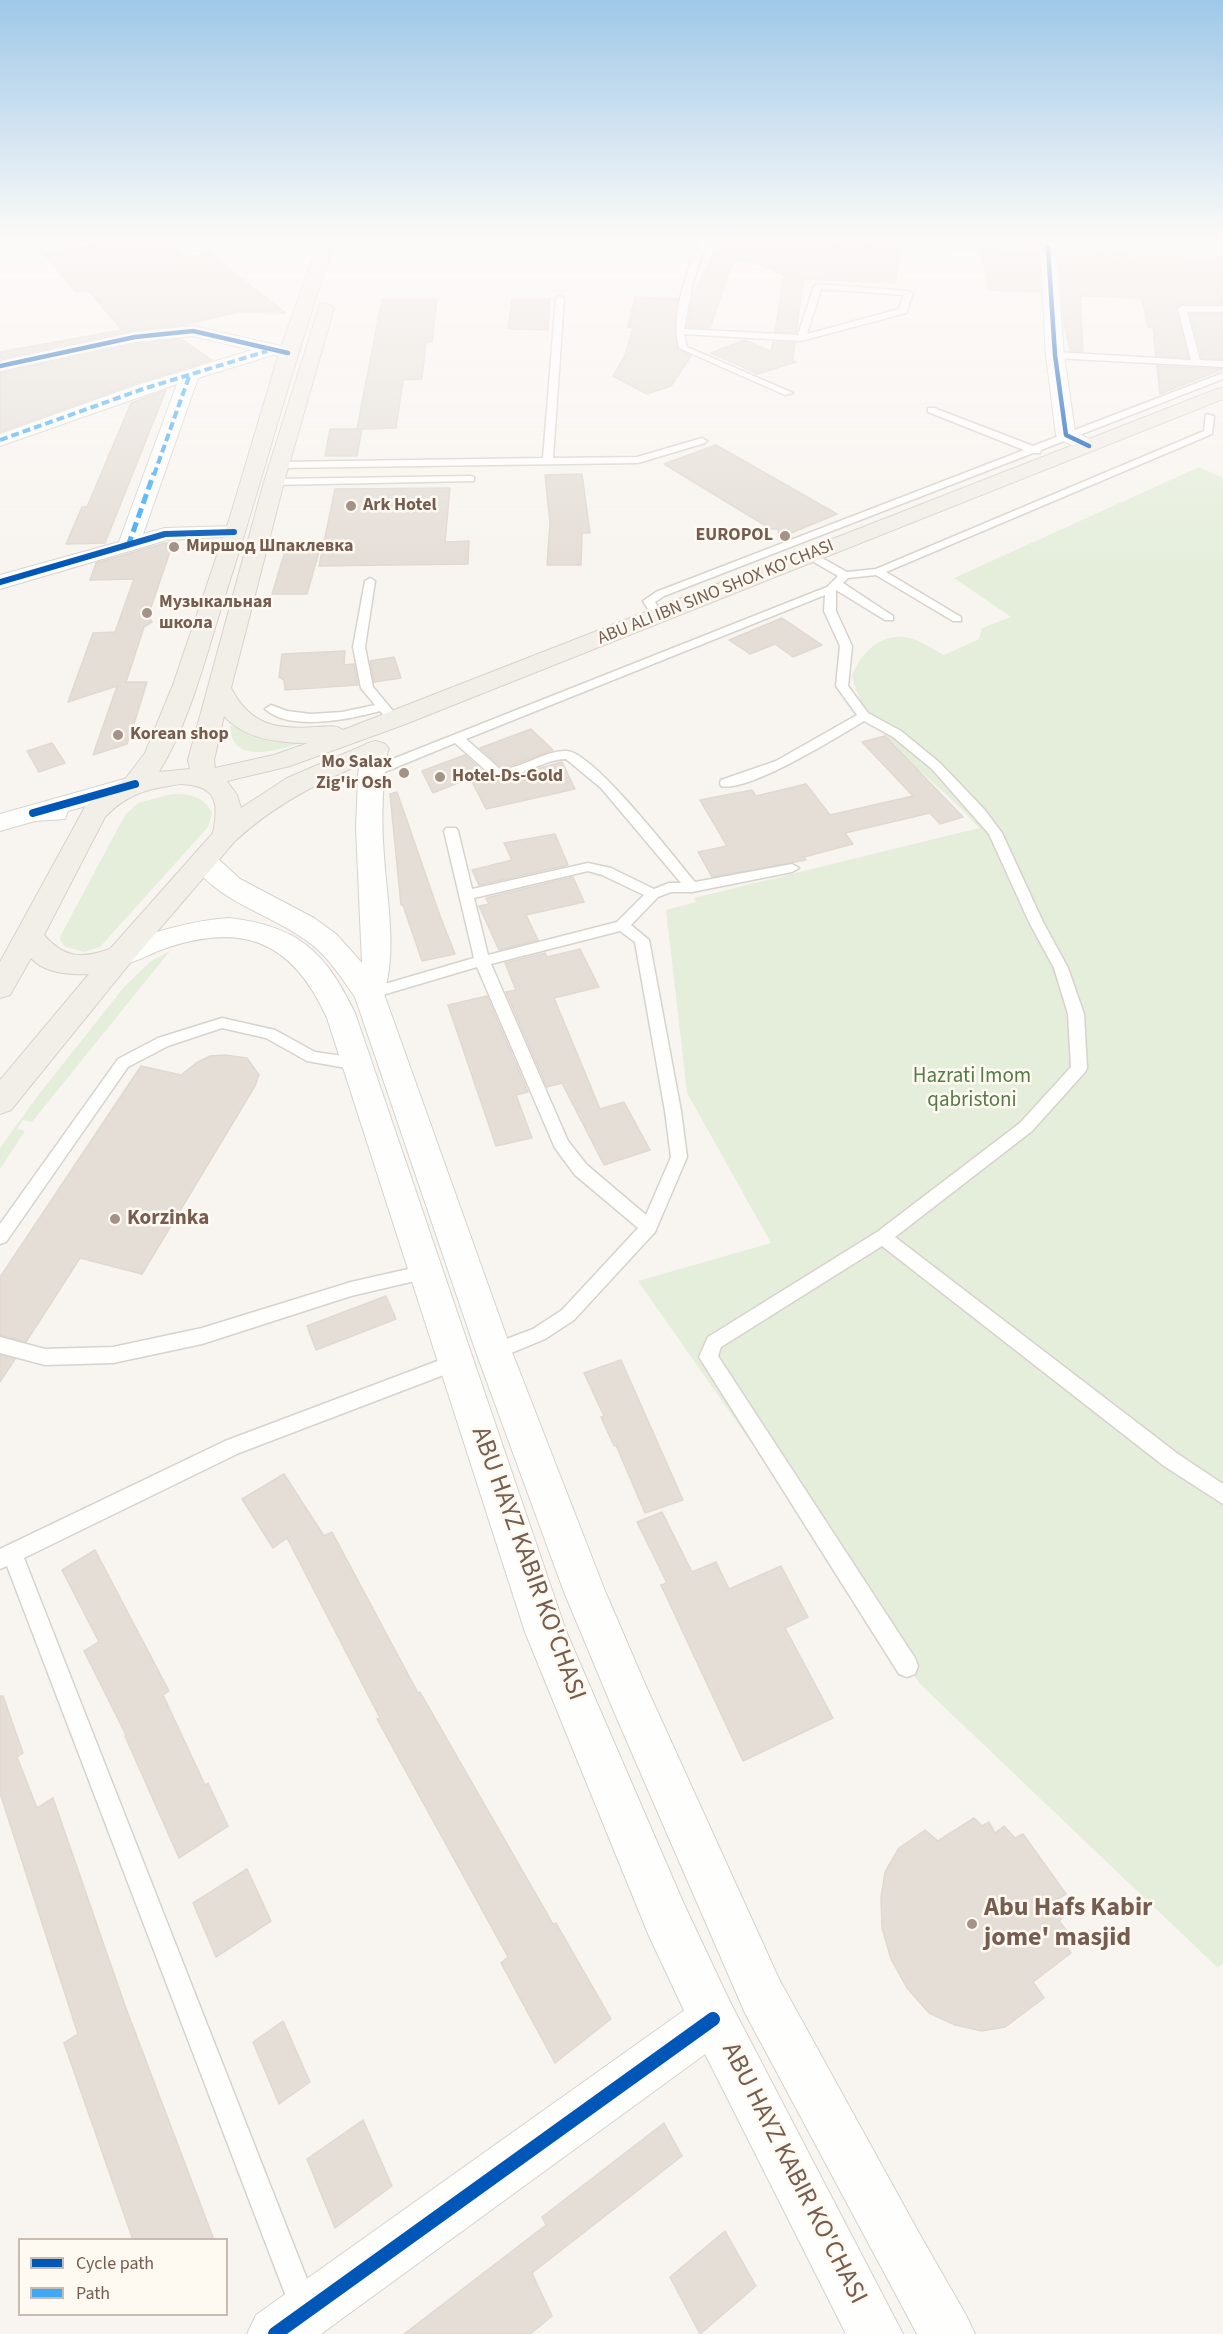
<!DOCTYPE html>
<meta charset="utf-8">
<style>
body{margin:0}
#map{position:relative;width:1223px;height:2334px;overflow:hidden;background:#f8f5f0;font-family:"Source Sans 3",sans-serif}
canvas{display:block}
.legend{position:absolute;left:18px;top:2238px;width:210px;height:78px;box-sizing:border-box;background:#fefaf2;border:2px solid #c8bbb1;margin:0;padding:8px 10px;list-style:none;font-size:18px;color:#765d4f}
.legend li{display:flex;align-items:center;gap:12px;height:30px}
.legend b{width:30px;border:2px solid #c8bbb1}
</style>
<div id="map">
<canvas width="1223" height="2334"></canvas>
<ul class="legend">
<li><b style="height:8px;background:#0057b8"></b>Cycle path</li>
<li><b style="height:8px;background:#3fa9f5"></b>Path</li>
</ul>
</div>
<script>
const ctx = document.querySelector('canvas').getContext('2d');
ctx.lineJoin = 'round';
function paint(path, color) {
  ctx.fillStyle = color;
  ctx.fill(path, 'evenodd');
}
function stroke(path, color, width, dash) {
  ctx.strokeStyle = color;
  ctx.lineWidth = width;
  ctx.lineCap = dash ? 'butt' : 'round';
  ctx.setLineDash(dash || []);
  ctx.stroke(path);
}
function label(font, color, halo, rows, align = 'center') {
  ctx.font = font + ' "Source Sans 3",sans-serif';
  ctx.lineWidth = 5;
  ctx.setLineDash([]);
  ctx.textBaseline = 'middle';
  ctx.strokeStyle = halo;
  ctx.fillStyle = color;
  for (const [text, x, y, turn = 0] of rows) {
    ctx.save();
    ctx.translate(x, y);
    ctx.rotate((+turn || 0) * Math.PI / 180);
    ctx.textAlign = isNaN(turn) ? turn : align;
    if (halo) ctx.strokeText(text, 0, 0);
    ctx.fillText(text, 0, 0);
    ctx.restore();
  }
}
paint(new Path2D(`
 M1199 467 1223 478V1963L1218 1968 920 1684 638 1281 771 1243 687 1093 666 910 696 902 694 898 979 828C940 780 866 740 852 676 860 654 879 634 905 637 919 639 932 649 944 655L979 639 982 628 1011 617 954 578Z
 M230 725 260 737 307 741C289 747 245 763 233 740 231 736 231 729 230 725Z
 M172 794C189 794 206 796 212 814L208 827 100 947 84 952 64 946 60 939 62 933 125 815 138 803Z
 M170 951 32 1122 23 1120 17 1129 25 1131 0 1169V1148L39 1094 124 987 151 961Z`), '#e5eedb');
const building = new Path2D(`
 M97 238H165L188 258 209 253 286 313 239 312 184 325 135 330 0 359V352L122 330 88 290 76 292 44 254 102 243Z
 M718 238 790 242V238H810L809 243 843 245V243L901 247 895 283 804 279 796 333 775 332 784 275 753 262 733 261 710 328 687 327 693 295 716 248Z
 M1102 238H1223V246L1103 242Z
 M982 251 1038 255 1040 292 988 290Z
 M1059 256 1223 260V304H1182L1177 307 1188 358 1156 356 1153 327H1148L1142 298 1080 296 1083 351H1070L1064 323Z
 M635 297 678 299 675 320 677 348 691 356 671 386 647 394 613 376 625 355 633 328 628 327Z
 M382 299H437L432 342H426L422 379 403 380 396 428 362 429 357 456H325L330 429H357Z
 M512 299H550L548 330 508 329Z
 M1190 314H1223V359L1202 358Z
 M181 339 212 360 136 383 0 432V373L135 344Z
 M744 340 771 351 773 342 795 343 793 360 796 362 758 374 711 353Z
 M1157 366 1223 369 1160 394Z
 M166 390 105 543 66 544 82 507H87L131 403Z
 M716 445 837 514 779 538 778 529H771L664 464Z
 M582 474 590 533H582L581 565H547L550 523 545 475Z
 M450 488 445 542 469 541 468 564 319 566 335 489Z
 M165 543H173L148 616 152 622 144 627 126 682H147L133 727 127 744 93 755 117 686 68 702 93 633 115 632 134 579 90 580 96 563Z
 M286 548H320L307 594H272Z
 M782 618 822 645 793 657 775 644 750 654 729 640Z
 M345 651 344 665 354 664 358 685 285 690 284 680 279 677 282 654Z
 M394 657 401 678 374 682 370 661Z
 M531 729 553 750 516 764 501 767 480 748Z
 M885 736 963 817 940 824 930 813 845 833 853 844 804 857 806 860 712 877 698 852 727 846 700 800 752 790 756 796 806 784 830 815 913 796 862 742Z
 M52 743 65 763 39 772 27 751Z
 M465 755 490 778 501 779 562 762 575 789 486 809 470 778 433 793 422 771Z
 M397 792 440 916 455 954 422 961 403 905H401L390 794Z
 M555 834 568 865 479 885 472 870 512 860 504 843Z
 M573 877 584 902 526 915 538 940 499 950 479 906 489 904 486 898Z
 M580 949 599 987 554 998 600 1109 624 1102 650 1150 604 1165 562 1083 547 1087 506 992 516 990 505 963 545 953 547 957Z
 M487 996 528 1092 516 1095 532 1138 496 1146 448 1005Z
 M225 1055 247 1058 259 1075 255 1086 142 1274 80 1258 26 1342 0 1335V1277L141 1066 181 1075 196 1063 210 1056Z
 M386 1296 396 1319 316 1350 307 1326Z
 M0 1355 15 1359 0 1382Z
 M621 1360 683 1500 645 1513 616 1445 614 1446 601 1417 604 1416 584 1373Z
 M284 1474 324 1536 332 1532 418 1693 420 1692 553 1924 556 1923 611 2019 555 2063 501 1963 508 1957 377 1719 380 1718 287 1538 273 1548 242 1499Z
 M662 1512 692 1572 716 1562 729 1589 781 1566 808 1617 785 1628 833 1718 743 1761 661 1585 667 1583 637 1522Z
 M95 1550 169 1691 163 1695 205 1785 208 1783 228 1826 179 1858 125 1736 126 1735 84 1651 99 1642 62 1570Z
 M0 1696H3L23 1753 17 1757 37 1808 53 1798 124 2003 214 2240H133L64 2043 78 2034 0 1793Z
 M974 1818 982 1826 989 1822 995 1833 1004 1826 1015 1838 1023 1834 1066 1894 1058 1899 1068 1912 1059 1921 1066 1930 1060 1936 1071 1953 1033 1982 1044 1998 1005 2027 982 2031 955 2025 929 2013 907 1988 891 1959 882 1928 881 1898 885 1872 899 1848 925 1830 938 1841Z
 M247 1869 271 1921 216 1957 193 1903Z
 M283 2021 310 2082 279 2104 253 2042Z
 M363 2120 392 2186 335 2228 307 2159Z
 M664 2123 682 2156 532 2273 552 2316 530 2334H404L546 2225 542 2217Z
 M725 2231 756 2286 700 2334 670 2277Z`);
paint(building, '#e5ded7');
stroke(building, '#e1d8d2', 1.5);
const service = new Path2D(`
 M700 238H708L693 282 684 329 798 335 814 286 818 284 909 291 913 293 906 313 801 341 684 334 687 347 793 393 785 395 679 348C670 312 688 272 700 238ZM821 289 904 295 899 309 807 334Z
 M560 296 564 298 553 458 637 457 702 438 707 441 705 443 638 463 279 468 274 465 279 462 543 458 556 298Z
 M1182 306H1223V312H1187L1200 360 1223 361V367L1055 358 1051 355 1055 352 1191 360 1178 309Z
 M1223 373V379L1041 450 1040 453H1033L664 596 655 602 664 617 662 619H654L643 601 656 592 1024 450 928 412V408H934L1033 446Z
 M1206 414 1214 416 1212 434 886 572 961 617V621H953L876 575 848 578 843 583 893 616V620H885L836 590V611L852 646 848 686 868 713 901 731 940 763 984 809 1002 833 1043 922 1068 968 1084 1014 1087 1068 1085 1072 1032 1131 895 1237 1178 1454 1223 1484V1504L1164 1466 882 1246 721 1347 718 1356 915 1658 918 1666 915 1674 907 1677 899 1674 699 1357 708 1337 877 1232 1020 1123 1071 1067 1068 1014 1054 968 1029 922 989 834 932 769 893 737 864 721C839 736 748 793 721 786L720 783 721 780 776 761 857 715 836 686 840 646 824 611 825 595 466 739 500 769C523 769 544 750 567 751 594 753 674 857 695 882L792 864 799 868 792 872 692 892H671L658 897 631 925 649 940 681 1111 687 1157 655 1232 574 1320 545 1339 494 1360 488 1358 485 1352 488 1346 533 1329 562 1310 638 1228 575 1175 555 1148 477 967 369 999 362 994 364 990 474 958 444 831 446 828H456L458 831 472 889 588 863 611 868 654 889 669 883H681L601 788 566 759C541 759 518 782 492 776L455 743 375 776 370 777 364 773 365 770 827 587 838 576 807 558V554H815L847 572 876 569 1204 431ZM588 871 602 875 644 895 617 922 488 955 474 898ZM620 931 635 942 665 1111 671 1157 646 1215 587 1165 568 1141 491 964Z
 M470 476 474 477V481L274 485 269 482 274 479Z
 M370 578 375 581 365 647 373 687 398 717V723H390L380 711C351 719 289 732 265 709L271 705 287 711 311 714 342 712 375 705 361 688 353 647 365 581Z
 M222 1018 275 1030 315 1052 357 1058 362 1060 365 1064 362 1068 357 1070 307 1061 266 1038 222 1028 168 1046 128 1067 6 1242 0 1244V1224L118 1059 158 1038Z
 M426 1265 432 1267 435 1272 432 1277 351 1296 202 1344 113 1363 45 1365 0 1353V1337L45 1349 113 1347 202 1328 351 1282Z
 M456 1354 462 1356 465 1362 462 1368 239 1453 24 1558 318 2307 314 2317 304 2321 294 2317 290 2307 7 1566 0 1569V1549L225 1441Z`);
const minor = new Path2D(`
 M1048 243 1056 248 1064 355 1075 432 1096 442 1099 446 1096 450H1082L1059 439 1056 435 1046 355 1040 248Z
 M193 326 294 349 297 353 294 357 288 358 273 355 198 378 143 534 165 528 234 526 241 528 244 532 241 536 167 540 0 589V575L119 542 177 384 0 446V434L137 385 252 350 193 336 135 342 0 371V361L135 332Z
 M135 776 144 778 148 784 144 790 68 811 65 819 35 821 0 831V814Z
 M713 1994 730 2002 738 2019 730 2036 321 2334H247L256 2315 696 2002Z`);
const secondary = new Path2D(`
 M375 741 384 744 388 749C382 785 381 820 384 856 387 902 397 949 384 994L512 1352 605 1591 645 1684 779 1979 919 2233 966 2315 975 2334H917L745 2013 615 1714 564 1592 476 1352 355 997C341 977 327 955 307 941 269 913 217 902 190 861L194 855 204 852 214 855 240 879 314 918 336 934 362 963 356 828 358 775 362 749 366 744Z
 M229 918C298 926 325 951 355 1013L566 1631 683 1902 730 2002 903 2334H846L696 2036 649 1936 525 1632 327 1018C291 938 239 921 158 951 141 958 127 968 110 963L105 956 110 949C149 933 187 921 229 918Z`);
const primary = new Path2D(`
 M316 238H332V249C292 366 261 485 223 602 205 659 190 721 159 772L190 769 188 760 264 482 320 304 326 303 334 308 284 482 231 688C250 725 276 730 316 727 326 727 335 724 343 730L1217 389 1223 388V399L403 725 290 766 227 781 237 795 241 808 287 778 367 744 376 741 385 744 389 749 385 754C330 777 279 800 235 841L130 963 11 1110 0 1114V1080L89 974C70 975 44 973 31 958L10 995 0 998V962L85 807 96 796 126 778 145 753 173 685 230 517 279 353 316 249ZM224 716C244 739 279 743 308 743L274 755 215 768 214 760ZM181 784C215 786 220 800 213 833L110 949C81 959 64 958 44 935L105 817C129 792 149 789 181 784Z
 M872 238C989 238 1106 245 1223 248V258L1048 253 880 243Z`);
stroke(service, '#d8d2cd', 3);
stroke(minor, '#d8d2cd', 2);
stroke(secondary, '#d8d1cb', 2);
stroke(primary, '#d9d1cc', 2);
paint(service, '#fefefd');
paint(minor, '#fefefd');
paint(secondary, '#fefefd');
paint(primary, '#f2eee8');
stroke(new Path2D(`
 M0 440 143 389 267 351
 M154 475 190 374`), '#3fa9f5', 4, [8, 4]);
stroke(new Path2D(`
 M128 546 154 473`), '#3fa9f5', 5, [10, 5]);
stroke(new Path2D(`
 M1048 248 1055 355 1066 435 1089 446
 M0 366 135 337 193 331 288 353`), '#0057b8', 4.5);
stroke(new Path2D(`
 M0 582 165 534 234 532`), '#0057b8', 6);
stroke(new Path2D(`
 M33 813 135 784`), '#0057b8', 8);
stroke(new Path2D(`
 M275 2334 713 2019`), '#0057b8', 14);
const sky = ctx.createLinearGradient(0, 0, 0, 565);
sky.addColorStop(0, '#9fc8e8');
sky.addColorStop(0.42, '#fcfaf8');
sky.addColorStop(1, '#fcfaf800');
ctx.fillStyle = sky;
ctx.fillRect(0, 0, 1223, 565);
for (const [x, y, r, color] of [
 [351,506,6,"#a49287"],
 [785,536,6,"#a49287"],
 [174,547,6,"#a49287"],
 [147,613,6,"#a49287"],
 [118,735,6,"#a49287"],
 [404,773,6,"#a49287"],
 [440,777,6,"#a49287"],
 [115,1219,6,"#a49287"],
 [972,1924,6,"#a49287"]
]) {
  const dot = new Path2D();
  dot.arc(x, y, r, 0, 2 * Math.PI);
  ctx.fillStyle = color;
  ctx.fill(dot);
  stroke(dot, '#fefaf2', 2);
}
label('bold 18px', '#765d4f', '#fefaf2', [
 ["Ark Hotel",363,506],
 ["EUROPOL",773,536,"right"],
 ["Миршод Шпаклевка",186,547],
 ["Музыкальная",159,603],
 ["школа",159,624],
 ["Korean shop",130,735],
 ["Mo Salax",392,763,"right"],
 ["Zig'ir Osh",392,784,"right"],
 ["Hotel-Ds-Gold",452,777]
], 'left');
label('18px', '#765d4f', '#fefaf2', [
 ["ABU ALI IBN SINO SHOX KO'CHASI",716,593,-22]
]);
label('21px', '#567b48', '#fefaf2', [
 ["Hazrati Imom",972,1077],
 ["qabristoni",972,1101]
]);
label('bold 21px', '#765d4f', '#fefaf2', [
 ["Korzinka",127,1219]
], 'left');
label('26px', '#765d4f', '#fefaf2', [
 ["ABU HAYZ KABIR KO'CHASI",527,1564,70],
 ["ABU HAYZ KABIR KO'CHASI",793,2174,63]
]);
label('bold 26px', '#765d4f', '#fefaf2', [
 ["Abu Hafs Kabir",984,1909],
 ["jome' masjid",984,1939]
], 'left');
</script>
